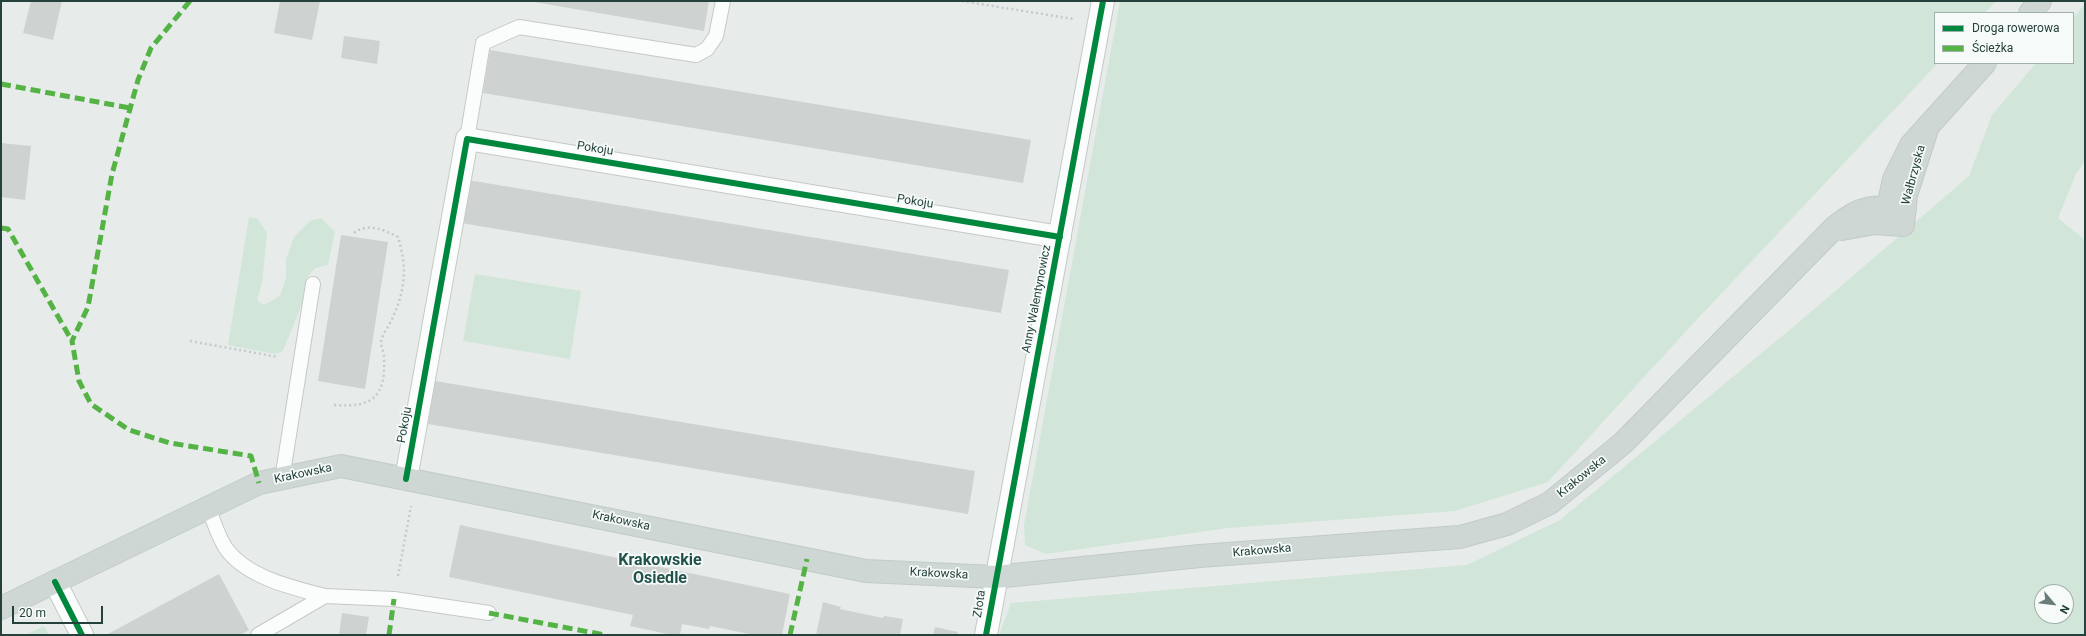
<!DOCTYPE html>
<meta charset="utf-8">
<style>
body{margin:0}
#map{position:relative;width:2086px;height:636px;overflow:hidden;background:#e7ecea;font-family:Roboto,sans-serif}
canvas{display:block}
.frame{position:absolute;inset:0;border:2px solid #24413b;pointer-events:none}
.legend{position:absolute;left:1934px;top:12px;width:140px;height:52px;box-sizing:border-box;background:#f6faf9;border:1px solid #a2b0ad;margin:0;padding:5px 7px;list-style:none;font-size:12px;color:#24413b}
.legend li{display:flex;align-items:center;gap:8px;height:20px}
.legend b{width:20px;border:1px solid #a2b0ad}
.north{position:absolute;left:2034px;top:584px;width:40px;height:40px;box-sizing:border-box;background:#f6faf9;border:1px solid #a2b0ad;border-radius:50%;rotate:118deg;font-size:11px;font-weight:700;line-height:16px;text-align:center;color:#24413b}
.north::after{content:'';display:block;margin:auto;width:14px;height:18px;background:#687d78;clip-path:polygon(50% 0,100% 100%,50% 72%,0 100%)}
.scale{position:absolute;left:12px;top:606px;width:91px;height:18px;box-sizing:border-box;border:2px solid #24413b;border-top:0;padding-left:5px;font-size:12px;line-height:14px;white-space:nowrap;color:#24413b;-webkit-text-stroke:3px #f6faf9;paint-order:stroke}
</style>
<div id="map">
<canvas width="2086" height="636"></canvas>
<div class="frame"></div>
<ul class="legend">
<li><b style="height:5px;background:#00873e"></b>Droga rowerowa</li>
<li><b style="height:5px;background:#55b346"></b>Ścieżka</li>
</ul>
<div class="north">N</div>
<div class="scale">20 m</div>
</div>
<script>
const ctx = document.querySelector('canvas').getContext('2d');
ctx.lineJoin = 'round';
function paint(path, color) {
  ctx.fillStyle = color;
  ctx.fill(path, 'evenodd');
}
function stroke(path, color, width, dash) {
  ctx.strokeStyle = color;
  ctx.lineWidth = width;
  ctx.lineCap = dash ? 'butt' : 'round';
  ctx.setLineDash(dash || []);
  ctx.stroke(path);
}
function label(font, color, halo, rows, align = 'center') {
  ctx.font = font + ' Roboto,sans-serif';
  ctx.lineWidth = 3.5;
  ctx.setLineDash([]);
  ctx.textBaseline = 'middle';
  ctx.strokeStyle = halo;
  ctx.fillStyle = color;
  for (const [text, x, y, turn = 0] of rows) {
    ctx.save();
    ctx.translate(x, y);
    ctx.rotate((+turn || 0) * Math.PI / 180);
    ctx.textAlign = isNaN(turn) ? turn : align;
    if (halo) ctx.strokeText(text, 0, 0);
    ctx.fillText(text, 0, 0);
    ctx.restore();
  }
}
paint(new Path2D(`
 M1120 1H1996L1985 13H1935V63H1938L1688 329 1548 482 1455 511 1228 528 1046 554 1025 545 1024 525Z
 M2085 4V161L2076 174 2058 218 2085 240V635H999L1011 603 1467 565 1560 520 1798 323 1969 176 1992 115 2036 63H2073V18ZM2042 592H2066V616H2042Z
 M249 217 258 219 267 233 262 283 257 300 264 305 280 296 286 278V259L294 237 310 221 321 218 335 232 328 265 315 268 306 279 302 304 283 351 275 354 228 345Z
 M475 274 581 291 570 359 463 341Z
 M44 626 49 635H25Z`), '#d1e5d8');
paint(new Path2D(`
 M31 1H62L53 40 23 33Z
 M280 1H320L312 40 274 33Z
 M528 1H709L704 31Z
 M344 36 380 41 377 64 341 58Z
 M490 50 1031 140 1023 183 483 93Z
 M1 143 31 146 25 200 1 197Z
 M468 180 1009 270 1001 313 461 223Z
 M341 235 388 242 365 389 318 381Z
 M435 381 975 471 968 514 428 424Z
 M460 525 790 594 782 635H754L710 626 709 629 682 624 680 635H672L630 626 633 615 449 577Z
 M219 574 249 630 240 635H106Z
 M823 602 841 607 840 609 883 618 884 616 903 619 900 635H816Z
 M342 613 369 617 366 635H339Z
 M935 627 958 632 957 635H933Z`), '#ced3d1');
const lane = new Path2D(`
 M467 139 483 43 519 27 696 55 707 49 716 36 723 1
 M282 479 313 284
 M209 508C213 521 218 535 225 547 245 577 293 588 325 596
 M258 635 325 596 394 599 489 613`);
const street = new Path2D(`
 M406 479 467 139 1060 237
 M55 582 82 635
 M986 635 1103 1`);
const primary = new Path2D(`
 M2030 13 2040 1
 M1885 221 1894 179 1911 145 1985 63
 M1842 229 1875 223 1903 225 1906 195 1928 126
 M1 608 259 483 341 466 866 571 995 577 1200 556 1460 537 1507 524 1550 503 1623 443 1836 226C1861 206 1873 206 1905 208`);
stroke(lane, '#c4c9c7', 16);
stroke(street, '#c4c9c7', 24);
stroke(primary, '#c2cbc9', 24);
stroke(new Path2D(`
 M962 1 1073 19
 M190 341 278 357
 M334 405C373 408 386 397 384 357 384 352 381 347 381 342 382 334 390 325 393 317 406 287 407 268 398 237 384 230 368 222 354 233
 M398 576 411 506`), '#c3cbca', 2.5, [2, 3]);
stroke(lane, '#fbfcfc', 14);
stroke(street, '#fbfcfc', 22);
stroke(primary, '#cfd7d5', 22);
stroke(new Path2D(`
 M190 1 151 48 138 80 112 174 88 307 72 341 79 381 91 404 129 430 170 443 251 456 259 483
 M1 84 130 108
 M1 228 8 229 72 341
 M489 613 605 635
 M389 635 394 599
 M790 635 807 559`), '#55b346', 5, [10, 5]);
stroke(new Path2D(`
 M406 479 467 139 1060 237
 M55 582 82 635
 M986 635 1103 1`), '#00873e', 6);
label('12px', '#24413b', '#f6faf9', [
 ["Pokoju",595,149,9],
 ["Wałbrzyska",1914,175,-75],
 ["Pokoju",915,202,9],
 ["Anny Walentynowicz",1037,299,-79],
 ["Pokoju",405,425,-80],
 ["Krakowska",303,474,-12],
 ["Krakowska",1582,477,-39],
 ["Krakowska",621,521,12],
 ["Krakowska",1262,551,-5],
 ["Krakowska",939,574,3],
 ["Złota",980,604,-81]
]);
label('bold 16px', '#1f534a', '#f6faf9', [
 ["Krakowskie",660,561],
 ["Osiedle",660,579]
]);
</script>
